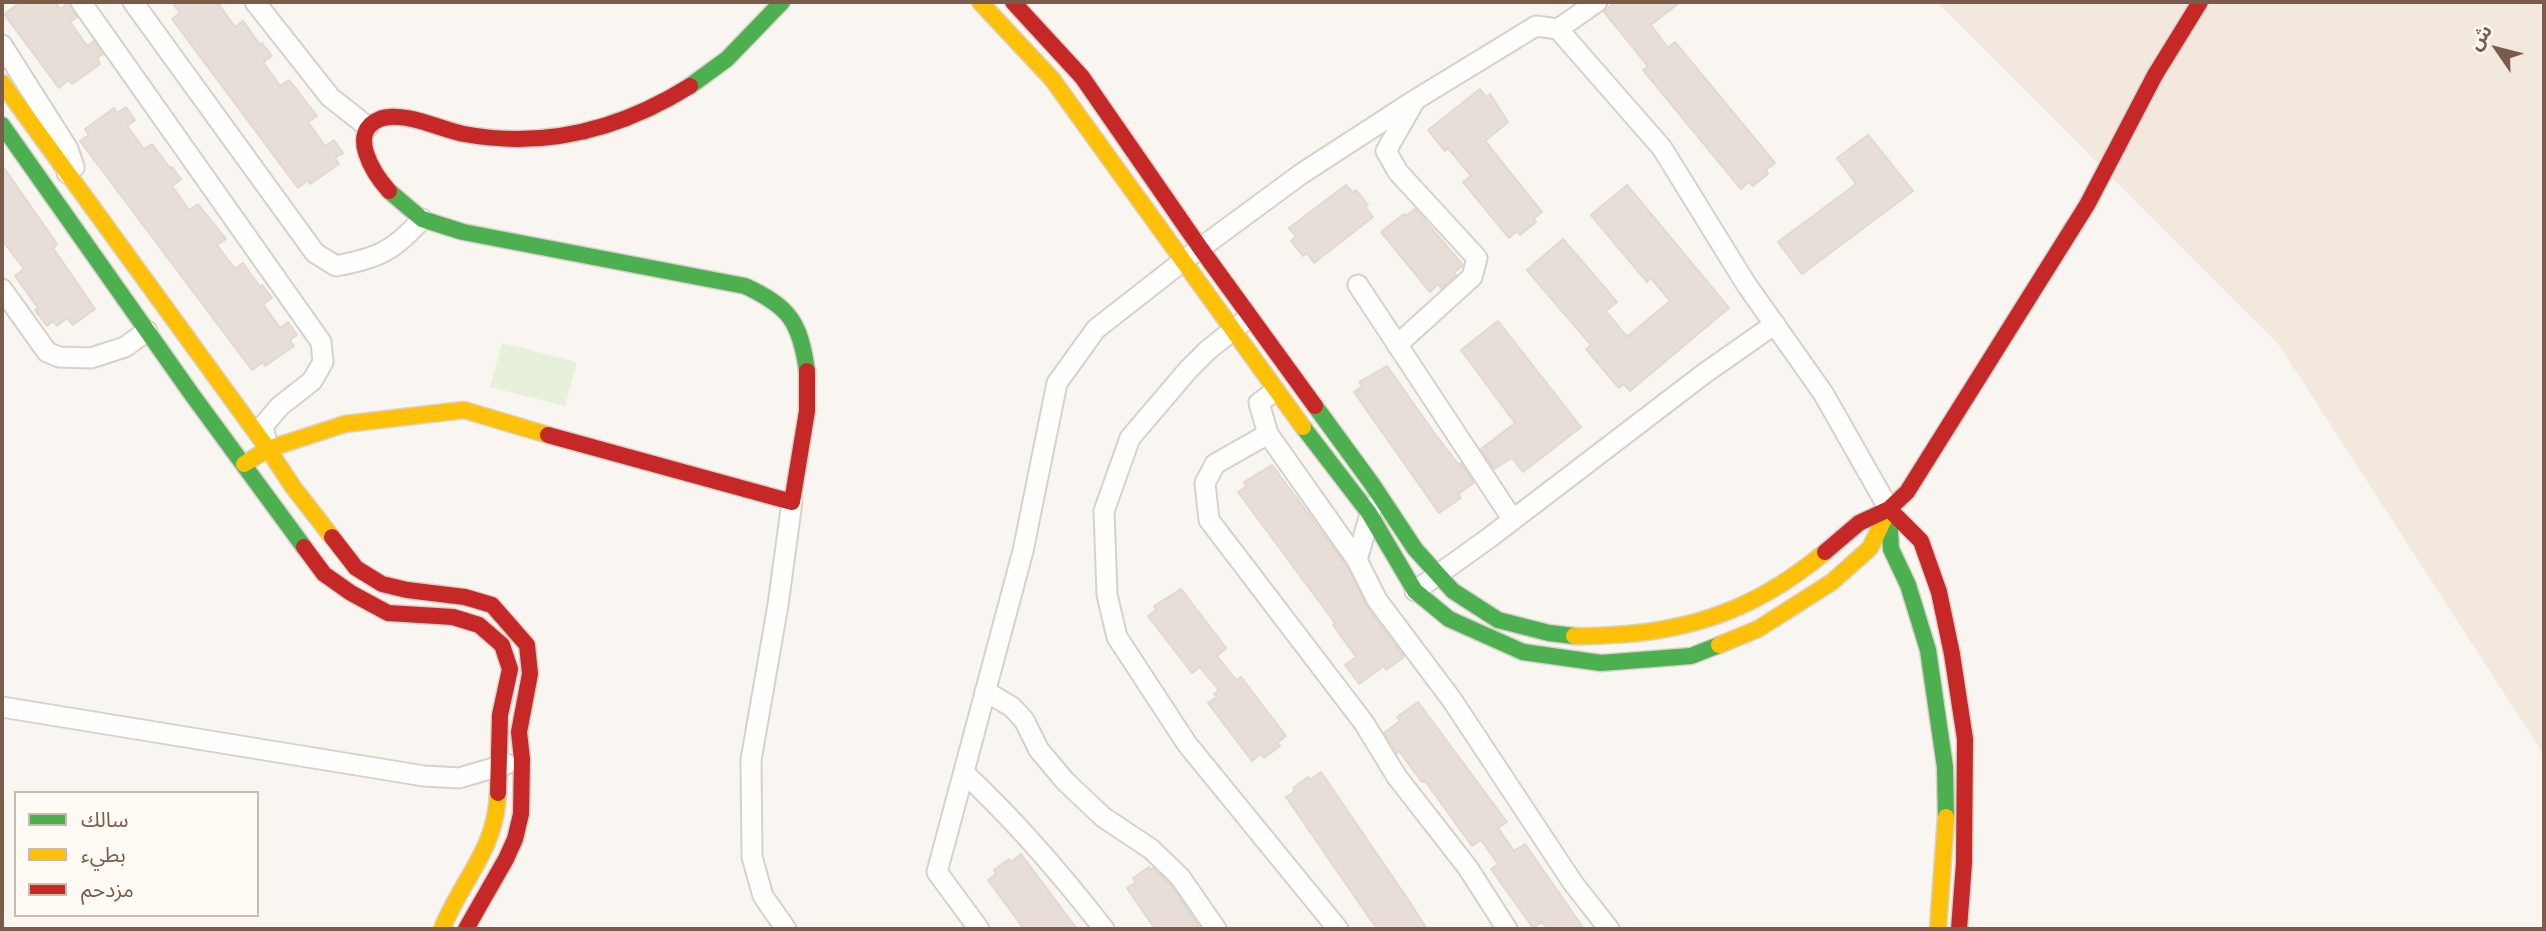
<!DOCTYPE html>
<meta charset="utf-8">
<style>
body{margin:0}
#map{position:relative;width:2546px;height:931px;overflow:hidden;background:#f9f5f0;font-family:Ubuntu,"Noto Sans Arabic",sans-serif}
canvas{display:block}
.frame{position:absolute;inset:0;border:4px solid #7a5c4d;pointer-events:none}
.legend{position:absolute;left:14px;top:791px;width:245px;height:126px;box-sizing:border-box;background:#fffaf3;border:2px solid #cabbb1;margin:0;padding:9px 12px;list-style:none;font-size:21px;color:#7a5c4d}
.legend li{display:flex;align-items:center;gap:14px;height:35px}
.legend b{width:35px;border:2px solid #cabbb1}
.north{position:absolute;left:2462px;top:14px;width:70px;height:70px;-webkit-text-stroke:5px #fffaf3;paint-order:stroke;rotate:305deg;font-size:19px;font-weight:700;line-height:28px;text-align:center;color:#7a5c4d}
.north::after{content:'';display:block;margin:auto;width:24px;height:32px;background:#7a5c4d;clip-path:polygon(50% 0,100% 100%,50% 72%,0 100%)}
</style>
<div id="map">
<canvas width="2546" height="931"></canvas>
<div class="frame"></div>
<ul class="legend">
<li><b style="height:9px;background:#4caf50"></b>سالك</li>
<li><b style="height:9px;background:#ffc107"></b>بطيء</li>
<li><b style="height:9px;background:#c62828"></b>مزدحم</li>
</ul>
<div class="north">ش</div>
</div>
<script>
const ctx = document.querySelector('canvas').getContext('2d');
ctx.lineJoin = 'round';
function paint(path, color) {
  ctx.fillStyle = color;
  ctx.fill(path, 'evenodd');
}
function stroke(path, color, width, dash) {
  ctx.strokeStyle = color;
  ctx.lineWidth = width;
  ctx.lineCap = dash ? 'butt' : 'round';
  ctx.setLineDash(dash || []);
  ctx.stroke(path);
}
paint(new Path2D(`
 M1937 2H2544V755L2279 345Z`), '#f2e8de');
paint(new Path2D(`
 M502 343 577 362 565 406 490 387Z`), '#e7f0db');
const building = new Path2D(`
 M21 2H55L60 9 69 3 77 17 70 22 87 46 94 41 103 54 97 58 100 64 72 84 69 80 59 88 4 14Z
 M172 2H217L235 27 243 21 260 45 262 43 272 56 263 62 280 86 289 80 317 116 308 122 325 146 334 140 343 153 335 158 339 164 310 184 308 180 298 188 172 19 180 13Z
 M1615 2H1680L1651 25 1668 48 1675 42 1775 163 1766 170 1768 174 1753 186 1749 182 1741 189 1643 70 1648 66 1604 12Z
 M1480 89 1486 97 1490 94 1508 122 1485 141 1542 212 1533 219 1536 222 1520 235 1517 231 1509 238 1463 182 1471 176 1448 148 1445 151 1428 130Z
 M126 107 135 120 127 126 144 149 152 144 170 168 172 167 181 179 172 186 189 210 198 204 226 239 217 245 235 269 243 263 260 287 262 285 272 298 263 304 280 328 288 322 297 335 290 340 294 346 265 366 263 362 252 370 80 141 89 135 85 129 114 108 117 113Z
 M1868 135 1913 191 1802 274 1778 242 1856 184 1837 158Z
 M2 165 57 244 53 248 95 309 73 325 67 318 57 326 53 321 47 326 35 310 38 308 15 276 24 269 2 240Z
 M1346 185 1353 193 1356 190 1368 205 1365 207 1373 217 1314 263 1307 253 1303 256 1291 241 1296 237 1289 228Z
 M1627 185 1729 308 1630 391 1624 384 1619 388 1586 349 1591 345 1527 270 1563 239 1617 302 1606 311 1627 337 1670 301 1651 278 1647 282 1591 215Z
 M1415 209 1463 265 1454 273 1456 275 1441 288 1438 284 1430 292 1381 232 1404 214 1406 216Z
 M1498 321 1581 427 1523 472 1512 458 1494 469 1481 449 1515 423 1461 350Z
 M1387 366 1435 434 1459 465 1461 463 1474 483 1458 494 1461 498 1439 513 1354 392 1362 386 1359 382Z
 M1272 465 1347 566 1367 607 1404 657 1386 670 1384 666 1359 684 1345 665 1356 657 1333 625 1335 623 1238 492 1247 486 1244 482Z
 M1181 589 1226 648 1217 656 1236 680 1241 677 1286 736 1277 743 1280 746 1264 758 1261 754 1252 761 1208 703 1217 697 1214 694 1219 690 1200 667 1192 673 1148 616 1156 610 1154 606Z
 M1418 702 1507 822 1498 828 1514 851 1525 844 1584 929H1547L1542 922 1533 928 1491 869 1498 864 1481 840 1472 846 1425 781 1422 782 1399 751 1397 753 1384 733 1400 721 1397 717Z
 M1321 772 1409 901 1427 929H1377L1286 797 1295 791 1293 788 1308 777 1310 780Z
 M1021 854 1068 917 1077 929H1024L988 880 996 874 994 870 1009 859 1011 862Z
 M1149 867 1150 870 1153 868 1171 885 1199 927 1195 929H1155L1127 888 1136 882 1133 878Z`);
paint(building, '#e6ded7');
stroke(building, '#e2d8d2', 2);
const street = new Path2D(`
 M81 2 321 342 323 362 312 381 280 406 263 426 268 448
 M133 2 315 253 336 266C378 258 394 251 422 219
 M255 2 330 97 368 127
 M1558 29 1662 148 1746 284 1823 393 1889 509
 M2 45 68 149 74 167 67 173
 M1358 285 1513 520
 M2 289 47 352 59 357 91 358 125 347 147 331
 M1243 322 1208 350 1188 370 1130 438 1104 511 1107 595 1117 637 1187 744 1338 929
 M1397 345 1472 277 1477 258 1398 172 1386 151 1414 102
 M1268 434 1259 403 1275 391
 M1372 507 1357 560 1377 600 1452 700 1573 883 1609 929
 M1357 560 1268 434 1215 464 1205 483 1209 520 1364 723 1397 777 1468 868 1507 929
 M1415 591 1489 538 1705 373 1775 324
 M985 691 1012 707 1024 720 1039 750 1065 781 1103 817 1151 849 1180 877 1216 929
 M2 707 424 776 459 778 507 764
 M964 773C1016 821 1061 874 1104 929
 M786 929 763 896 752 857 751 760 778 605 792 502
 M979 929 937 872 1023 551 1057 383 1096 329 1183 261 1301 174 1415 100 1536 26 1558 29 1597 2`);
const fast = new Path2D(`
 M690 86 727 59 782 2
 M2 125 193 396 304 547
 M389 191 422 219 463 232 745 286C790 307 800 322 807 371
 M1315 406 1372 484 1415 549 1453 591 1498 620 1549 633 1574 636
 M1303 427 1369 513 1415 591 1449 619 1523 652 1601 663 1691 656 1719 645
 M1889 514 1891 549 1908 585 1928 650 1945 767 1946 817`);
const slow = new Path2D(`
 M980 2 1052 79 1303 427
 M2 83 268 449 293 487 332 537
 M244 464 268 449 345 424 464 410 548 435
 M1574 636C1592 637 1610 635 1628 634 1706 627 1765 602 1825 552
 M1719 645 1758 629 1832 582 1870 548 1889 509
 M442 929C462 879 496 850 498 793
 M1938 929 1946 817`);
const jam = new Path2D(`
 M1013 2 1082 77 1201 249 1315 406
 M389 191C373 173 347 132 380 119 402 110 442 130 464 134 545 149 621 129 690 86
 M548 435 792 502 807 411V371
 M1889 509 1921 541 1939 592 1952 654 1965 739 1964 863 1959 929
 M332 537 356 568 382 584 407 590 465 597 492 605 527 645 530 674 519 732 522 759 521 814 515 839 506 859 466 929
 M304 547 324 574 351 593 388 613 453 617 479 625 502 645 510 669 500 715 498 793
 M1825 552 1859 523 1889 509 1907 492 2087 205 2155 75 2200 2`);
stroke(street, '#d7d1cb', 23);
stroke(fast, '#d9d2cb', 19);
stroke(slow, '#d9d2cb', 19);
stroke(jam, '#d9d2cb', 19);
stroke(street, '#fefefd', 19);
stroke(fast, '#4caf50', 16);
stroke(slow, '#ffc107', 16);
stroke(jam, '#c62828', 16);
</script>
